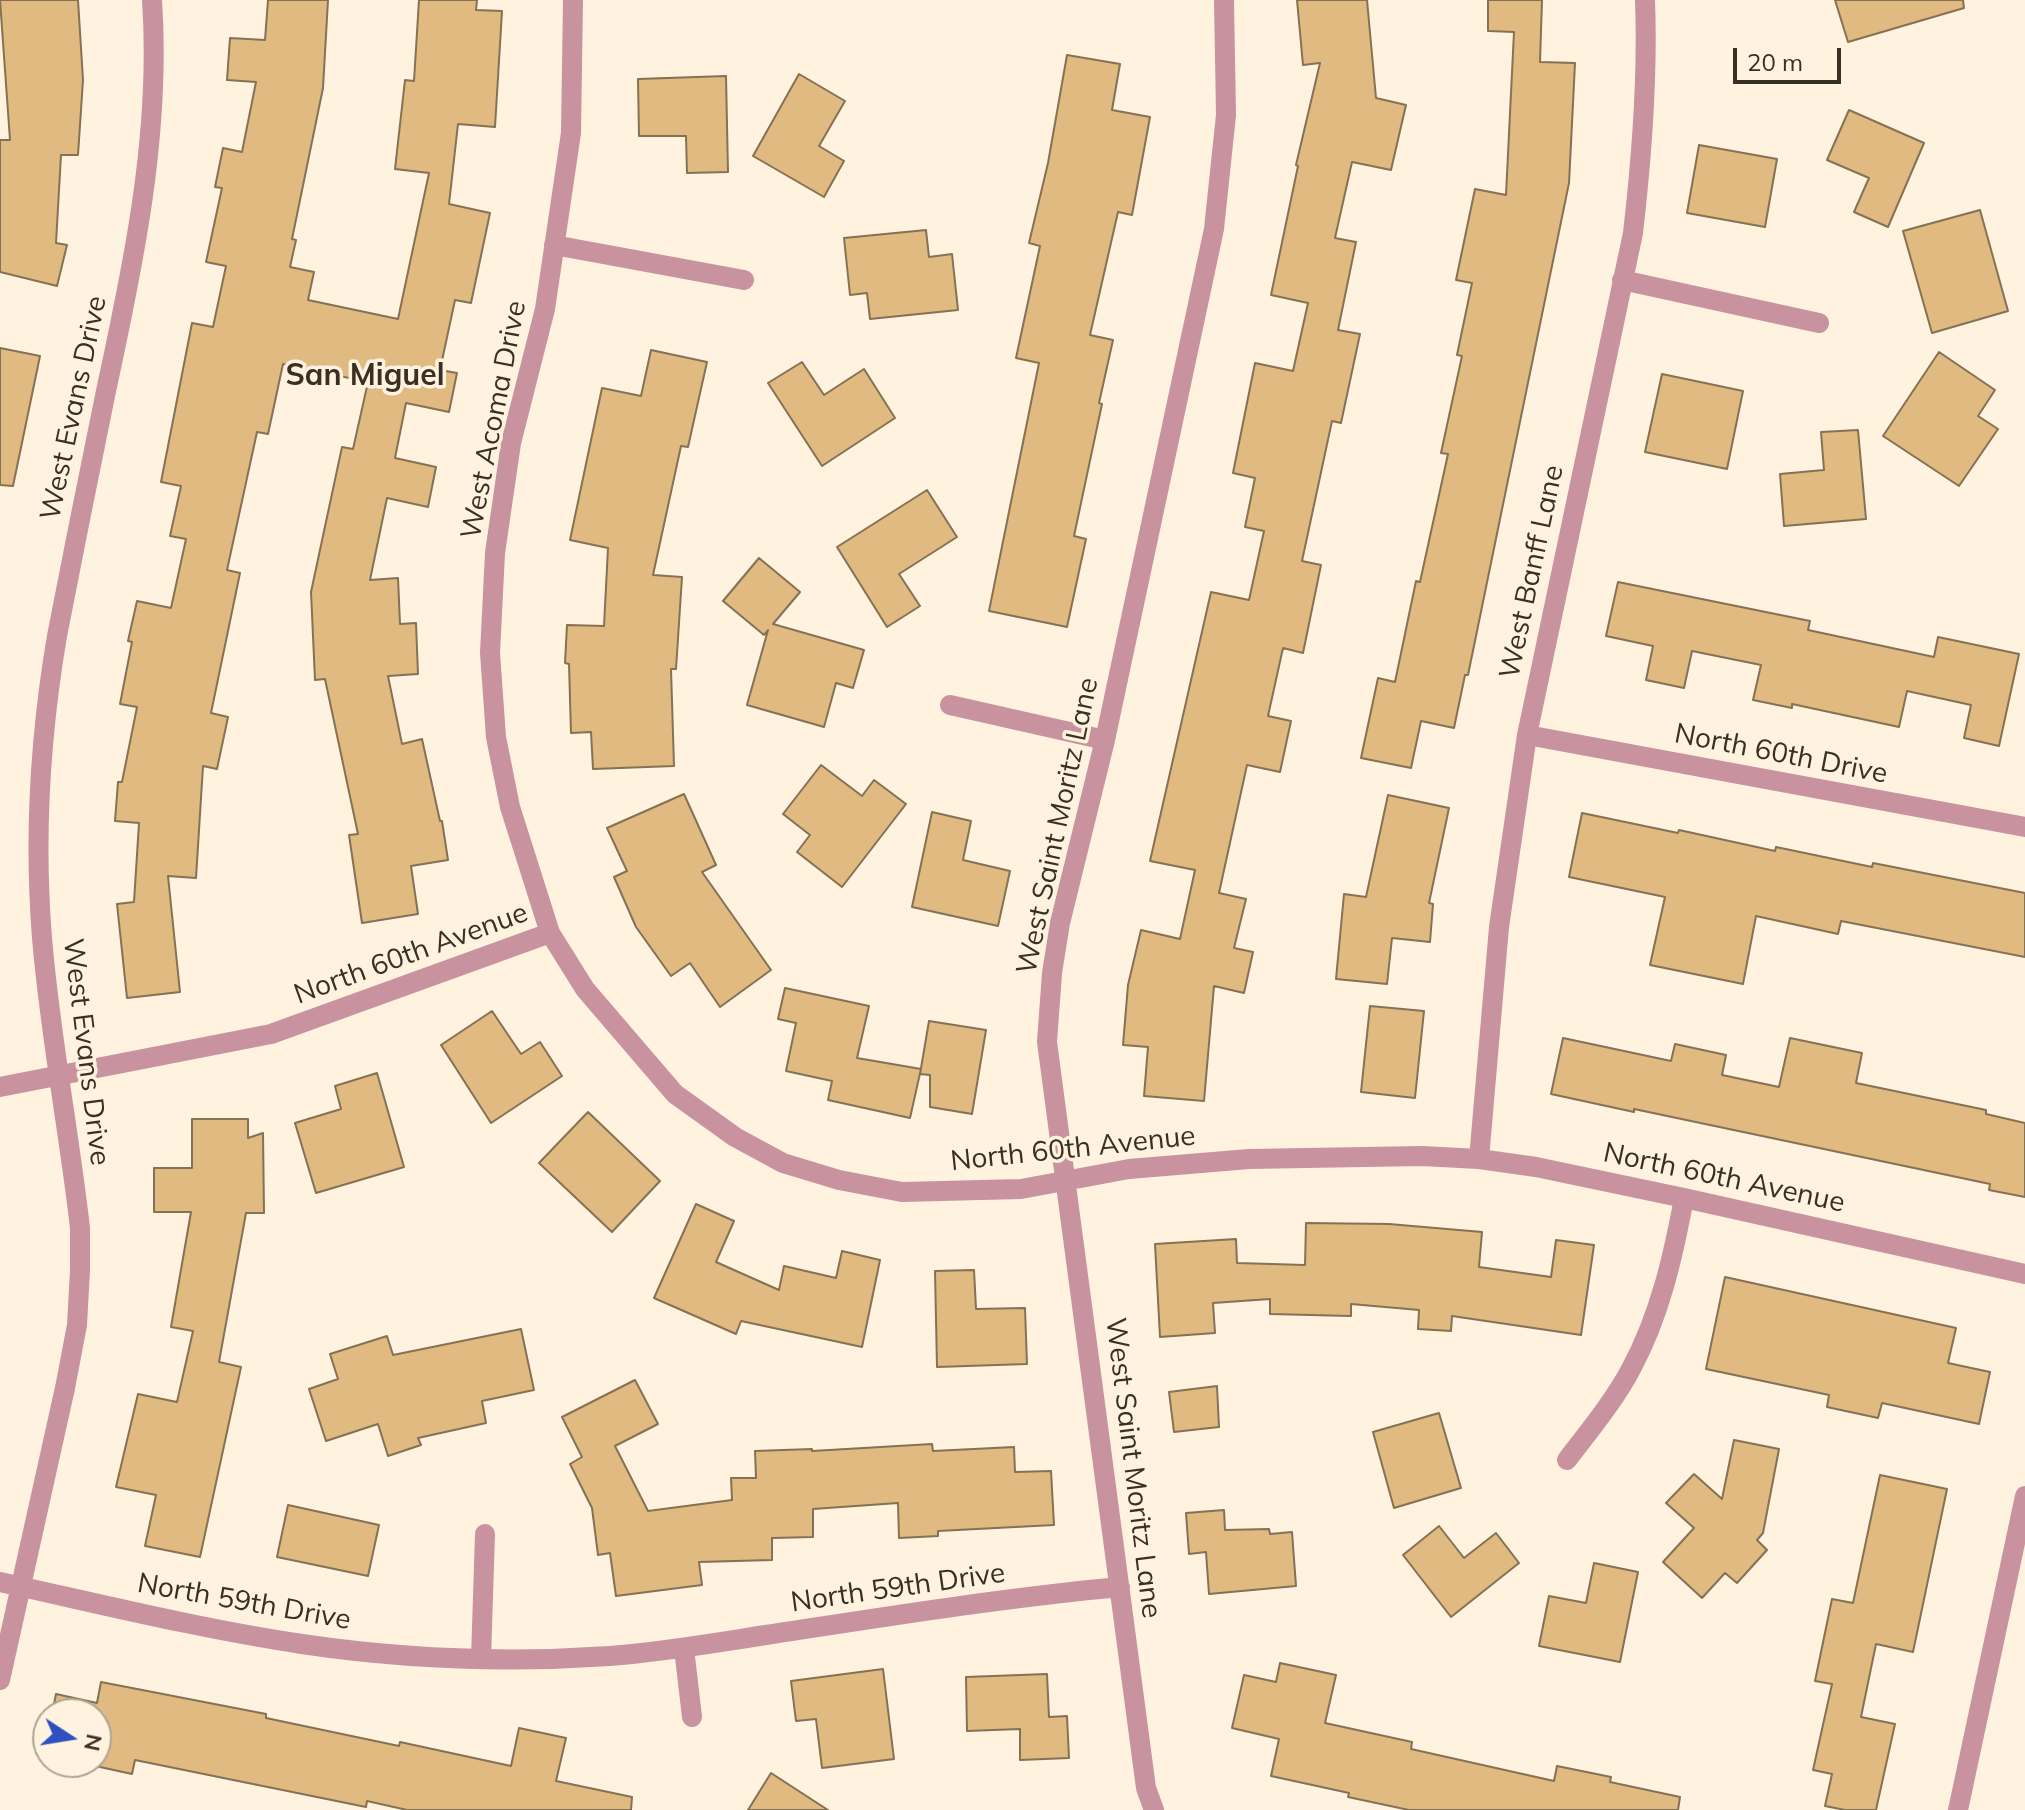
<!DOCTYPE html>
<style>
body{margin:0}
#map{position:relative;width:2025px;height:1810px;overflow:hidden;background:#fff2df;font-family:Mulish,sans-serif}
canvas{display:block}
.north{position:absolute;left:32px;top:1698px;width:80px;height:80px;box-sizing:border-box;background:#fff2df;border:2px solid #b0a494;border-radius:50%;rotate:102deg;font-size:22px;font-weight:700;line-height:32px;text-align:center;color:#393024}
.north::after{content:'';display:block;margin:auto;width:28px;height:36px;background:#2e50c0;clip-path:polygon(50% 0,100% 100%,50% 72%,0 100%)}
.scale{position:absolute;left:1733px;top:48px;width:108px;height:36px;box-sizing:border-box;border:4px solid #393024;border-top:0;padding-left:10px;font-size:24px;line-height:28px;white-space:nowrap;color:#393024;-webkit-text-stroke:6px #fff2df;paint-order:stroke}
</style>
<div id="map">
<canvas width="2025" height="1810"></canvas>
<div class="north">N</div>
<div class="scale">20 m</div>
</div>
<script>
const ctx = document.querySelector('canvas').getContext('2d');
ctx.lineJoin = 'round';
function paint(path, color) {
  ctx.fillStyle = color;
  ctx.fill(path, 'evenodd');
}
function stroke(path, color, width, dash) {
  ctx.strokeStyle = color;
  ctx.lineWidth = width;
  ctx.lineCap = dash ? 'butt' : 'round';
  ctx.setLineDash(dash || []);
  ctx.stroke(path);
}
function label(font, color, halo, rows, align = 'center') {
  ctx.font = font + ' Mulish,sans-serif';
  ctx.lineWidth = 7;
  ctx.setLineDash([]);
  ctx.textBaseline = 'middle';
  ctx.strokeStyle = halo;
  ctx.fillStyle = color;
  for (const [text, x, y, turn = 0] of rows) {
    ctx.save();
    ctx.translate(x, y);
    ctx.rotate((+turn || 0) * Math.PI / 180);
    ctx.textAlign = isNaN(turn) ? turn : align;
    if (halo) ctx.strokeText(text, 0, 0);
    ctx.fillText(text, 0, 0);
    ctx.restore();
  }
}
const building = new Path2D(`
 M0 0H78L83 80 78 155H61L56 243 67 245 57 286 0 272V140H10Z
 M268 0H328L323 88 292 239 296 240 290 267 314 272 308 300 398 319 429 173 395 169 405 80 414 81 419 0H477L476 10 502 11 495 127 458 124 449 204 490 213 471 303 455 300 440 370 457 373 449 412 406 403 395 458 436 467 428 507 387 498 370 580 398 578 400 624 416 623 418 674 388 676 402 744 422 739 440 821H442L448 860 411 866 418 914 362 923 349 835 358 834 325 679 315 680 311 592 342 447 353 449 368 382 283 364 268 434 257 432 227 570 240 573 211 713 228 717 217 769 203 766 196 878 168 876 180 992 127 998 117 904 134 902 139 823 115 821 118 782H122L137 707 120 704 132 642 128 641 137 601 171 608 186 539 170 536 181 486 161 482 192 323 213 327 226 266 206 262 222 188 215 187 223 148 242 152 256 82 227 80 230 38 265 40Z
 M1297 0H1367L1376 98 1406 105 1391 170 1352 162 1335 238 1356 242 1338 330 1360 334 1341 423 1332 421 1302 561 1321 565 1303 653 1283 648 1268 716 1291 721 1280 772 1247 765 1219 893 1246 899 1234 948 1253 952 1244 993 1214 986 1204 1101 1144 1096 1148 1047 1123 1045 1128 985 1141 930 1180 939 1195 870 1150 861 1211 592 1249 600 1264 531 1245 527 1255 478 1233 473 1255 363 1293 371 1308 303 1271 295 1298 166 1296 165 1320 63 1303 65Z
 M1488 0H1542L1540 62 1575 63 1569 183 1468 675H1465L1454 728 1421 721 1411 768 1361 758 1378 678 1395 682 1416 581 1420 582 1448 454 1441 453 1462 356 1457 355 1472 283 1456 280 1475 189 1506 195 1514 32 1488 31Z
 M1835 0H1963L1964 8 1848 42Z
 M1067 55 1120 64 1112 110 1150 117 1132 215 1118 212 1090 335 1113 340 1099 403 1102 404 1074 536 1086 539 1067 627 989 611 1039 363 1016 358 1040 246 1029 243 1048 163Z
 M799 74 845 101 819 146 844 161 824 197 753 156Z
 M726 76 728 172 687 173 686 136H639L638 79Z
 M1849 110 1924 143 1888 227 1854 212 1869 178 1827 160Z
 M1699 145 1777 159 1765 227 1687 213Z
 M1980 210 2008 311 1932 333 1903 231Z
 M926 230 929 257 952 254 958 310 870 319 867 293 850 295 844 238Z
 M0 348 40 356 13 486 0 485Z
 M651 350 707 362 688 447 681 446 653 575 682 577 676 669H671L674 766 593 769 591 732 571 733 569 664 565 663 567 625 604 626 608 548 570 540 602 388 641 396Z
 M1939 352 1995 390 1978 416 1998 429 1959 486 1883 436Z
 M802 362 824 395 864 369 895 418 822 466 768 383Z
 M1662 374 1743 391 1727 469 1645 452Z
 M1858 430 1866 519 1784 526 1780 474 1824 470 1821 432Z
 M927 490 957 537 899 574 920 606 887 627 837 547Z
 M759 558 800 592 773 624 864 650 853 688 836 683 824 727 747 705 768 630 764 635 723 601Z
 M1618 582 1810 621 1808 630 1934 657 1938 637 2019 654 1999 746 1964 738 1971 705 1907 691 1899 727 1792 704V708L1753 700 1761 665 1692 651 1684 688 1646 680 1653 646 1606 636Z
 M821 765 862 796 874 780 906 804 842 887 797 852 810 835 783 814Z
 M684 794 716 865 702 872 771 970 720 1007 690 963 671 976 636 927 614 877 627 871 607 828Z
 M1388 795 1449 808 1429 903 1433 904 1430 942 1392 938 1387 984 1336 979 1344 894 1366 897Z
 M932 812 971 821 963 860 1010 871 998 926 912 907Z
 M1582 813 1678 833 1679 830 1775 851 1776 847 1872 867 1873 863 2025 893V957L1841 921 1838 934 1756 916 1743 984 1650 965 1665 897 1569 877Z
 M785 988 869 1006 857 1058 921 1069 910 1118 828 1100 832 1081 786 1071 796 1023 778 1019Z
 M1370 1006 1424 1011 1415 1098 1361 1092Z
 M492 1011 521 1054 540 1042 562 1076 491 1123 441 1045Z
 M929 1021 986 1030 972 1114 930 1107V1075L920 1074Z
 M1563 1038 1671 1061 1675 1044 1726 1055 1722 1075 1779 1087 1790 1038 1862 1053 1856 1083 1986 1110V1114L2025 1123V1197L1989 1190 1990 1184 1634 1109V1112L1551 1094Z
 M377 1073 404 1167 316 1193 295 1123 341 1109 335 1086Z
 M588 1112 660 1181 612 1232 539 1163Z
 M192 1119H248V1138L263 1133 264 1213H246L219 1362 241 1367 200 1557 145 1546 156 1495 116 1487 138 1394 177 1402 193 1331 171 1327 191 1212H154V1168H192Z
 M696 1204 734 1221 716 1262 779 1290 784 1266 836 1278 842 1251 880 1260 862 1347 741 1321 736 1334 654 1298Z
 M1306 1223 1389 1224 1482 1232 1479 1267 1551 1277 1556 1240 1594 1245 1581 1335 1452 1316 1451 1331 1418 1329 1419 1310 1351 1304V1316L1270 1314V1299L1213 1303 1215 1333 1160 1337 1155 1244 1236 1239 1237 1263 1305 1265Z
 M974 1270 976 1309 1025 1308 1027 1364 937 1367 935 1271Z
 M1725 1277 1956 1328 1948 1363 1990 1372 1979 1424 1882 1403 1878 1418 1827 1407 1829 1395 1706 1369Z
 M521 1329 534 1390 482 1401 486 1423 418 1438 421 1445 388 1456 378 1424 326 1441 309 1389 338 1379 330 1354 387 1336 393 1355Z
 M635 1380 658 1424 615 1446 648 1511 732 1500 731 1478H756L755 1451 812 1449V1451L932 1444 933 1451 1014 1447 1015 1472 1051 1471 1054 1525 938 1531V1536L899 1538 898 1503 813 1509V1537L772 1538V1560L699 1562 702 1585 616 1596 610 1553 598 1555 592 1508 570 1464 582 1457 562 1417Z
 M1217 1386 1219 1427 1174 1432 1169 1392Z
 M1439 1413 1461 1488 1394 1508 1373 1432Z
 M1734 1440 1779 1449 1763 1533 1757 1540 1767 1550 1737 1583 1725 1573 1702 1598 1663 1562 1694 1528 1666 1503 1694 1474 1722 1499Z
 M1880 1475 1947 1489 1913 1652 1876 1644 1861 1717 1895 1724 1876 1810H1845L1825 1806 1832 1774 1813 1770 1832 1684 1815 1681 1832 1599 1853 1603Z
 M288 1505 379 1525 368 1576 277 1557Z
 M1224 1510 1225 1530 1269 1529 1270 1534 1292 1532 1296 1586 1209 1594 1206 1552 1189 1554 1186 1513Z
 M1439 1526 1464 1558 1496 1533 1519 1563 1451 1617 1403 1555Z
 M1594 1563 1638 1572 1620 1662 1539 1646 1549 1596 1586 1603Z
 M1280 1663 1336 1675 1325 1723 1412 1742 1411 1749 1554 1781 1557 1766 1611 1777 1610 1782 1680 1797 1678 1810H1409L1348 1797 1349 1793 1271 1776 1279 1739 1232 1728 1244 1675 1276 1682Z
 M883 1669 894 1759 822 1768 816 1719 796 1721 791 1681Z
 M1047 1674 1049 1717 1067 1716 1069 1758 1020 1760V1729L967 1731 966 1677Z
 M101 1682 266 1714V1718L399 1746 400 1742 511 1766 519 1728 566 1738 556 1781 632 1797 631 1810H407L367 1801 366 1807 135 1760 132 1774 77 1762H96V1714H52L56 1694 97 1703Z
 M771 1773 828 1810H748Z`);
paint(building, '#e0ba80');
stroke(building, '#857154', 2);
stroke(new Path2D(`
 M573 0 571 133 545 309 511 443 495 553 490 653 496 737 510 807 550 933 585 989 675 1094 735 1137 783 1163 839 1180 902 1192 1021 1189 1129 1169 1249 1159 1422 1156 1479 1159 1536 1167 1684 1198 2025 1274
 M554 245 744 280
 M1622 280 1819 323
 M950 705 1105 740
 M1527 735 2025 827
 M0 1087 271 1034 550 933
 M1479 1159 1499 927 1527 735 1633 233C1642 155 1648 78 1645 0
 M1567 1460C1589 1431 1614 1401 1631 1369 1660 1315 1673 1257 1684 1198
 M0 1582C100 1604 201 1629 302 1644 403 1659 508 1663 610 1656 663 1652 714 1643 766 1635 884 1617 1002 1598 1120 1587
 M684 1648 692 1717
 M481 1658 485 1534
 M0 1680 65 1388 77 1325 80 1270V1228C69 1131 50 1035 42 938 34 837 40 736 57 636 73 554 89 473 106 391 134 262 161 132 152 0
 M1154 1810 1146 1788 1047 1042 1052 973 1060 923 1105 740 1214 229 1226 115 1224 0
 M1958 1810 2025 1496`), '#c8939f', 20);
label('28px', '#393024', '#fff2df', [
 ["West Evans Drive",74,408,-78],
 ["West Acoma Drive",494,420,-79],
 ["West Banff Lane",1532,572,-78],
 ["North 60th Drive",1781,754,11],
 ["West Saint Moritz Lane",1058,826,-78],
 ["North 60th Avenue",411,954,-20],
 ["West Evans Drive",86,1052,83],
 ["North 60th Avenue",1073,1149,-6],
 ["North 60th Avenue",1724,1178,12],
 ["West Saint Moritz Lane",1133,1468,83],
 ["North 59th Drive",898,1588,-8],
 ["North 59th Drive",244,1602,10]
]);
label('bold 30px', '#393024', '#fff2df', [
 ["San Miguel",365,376]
]);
</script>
